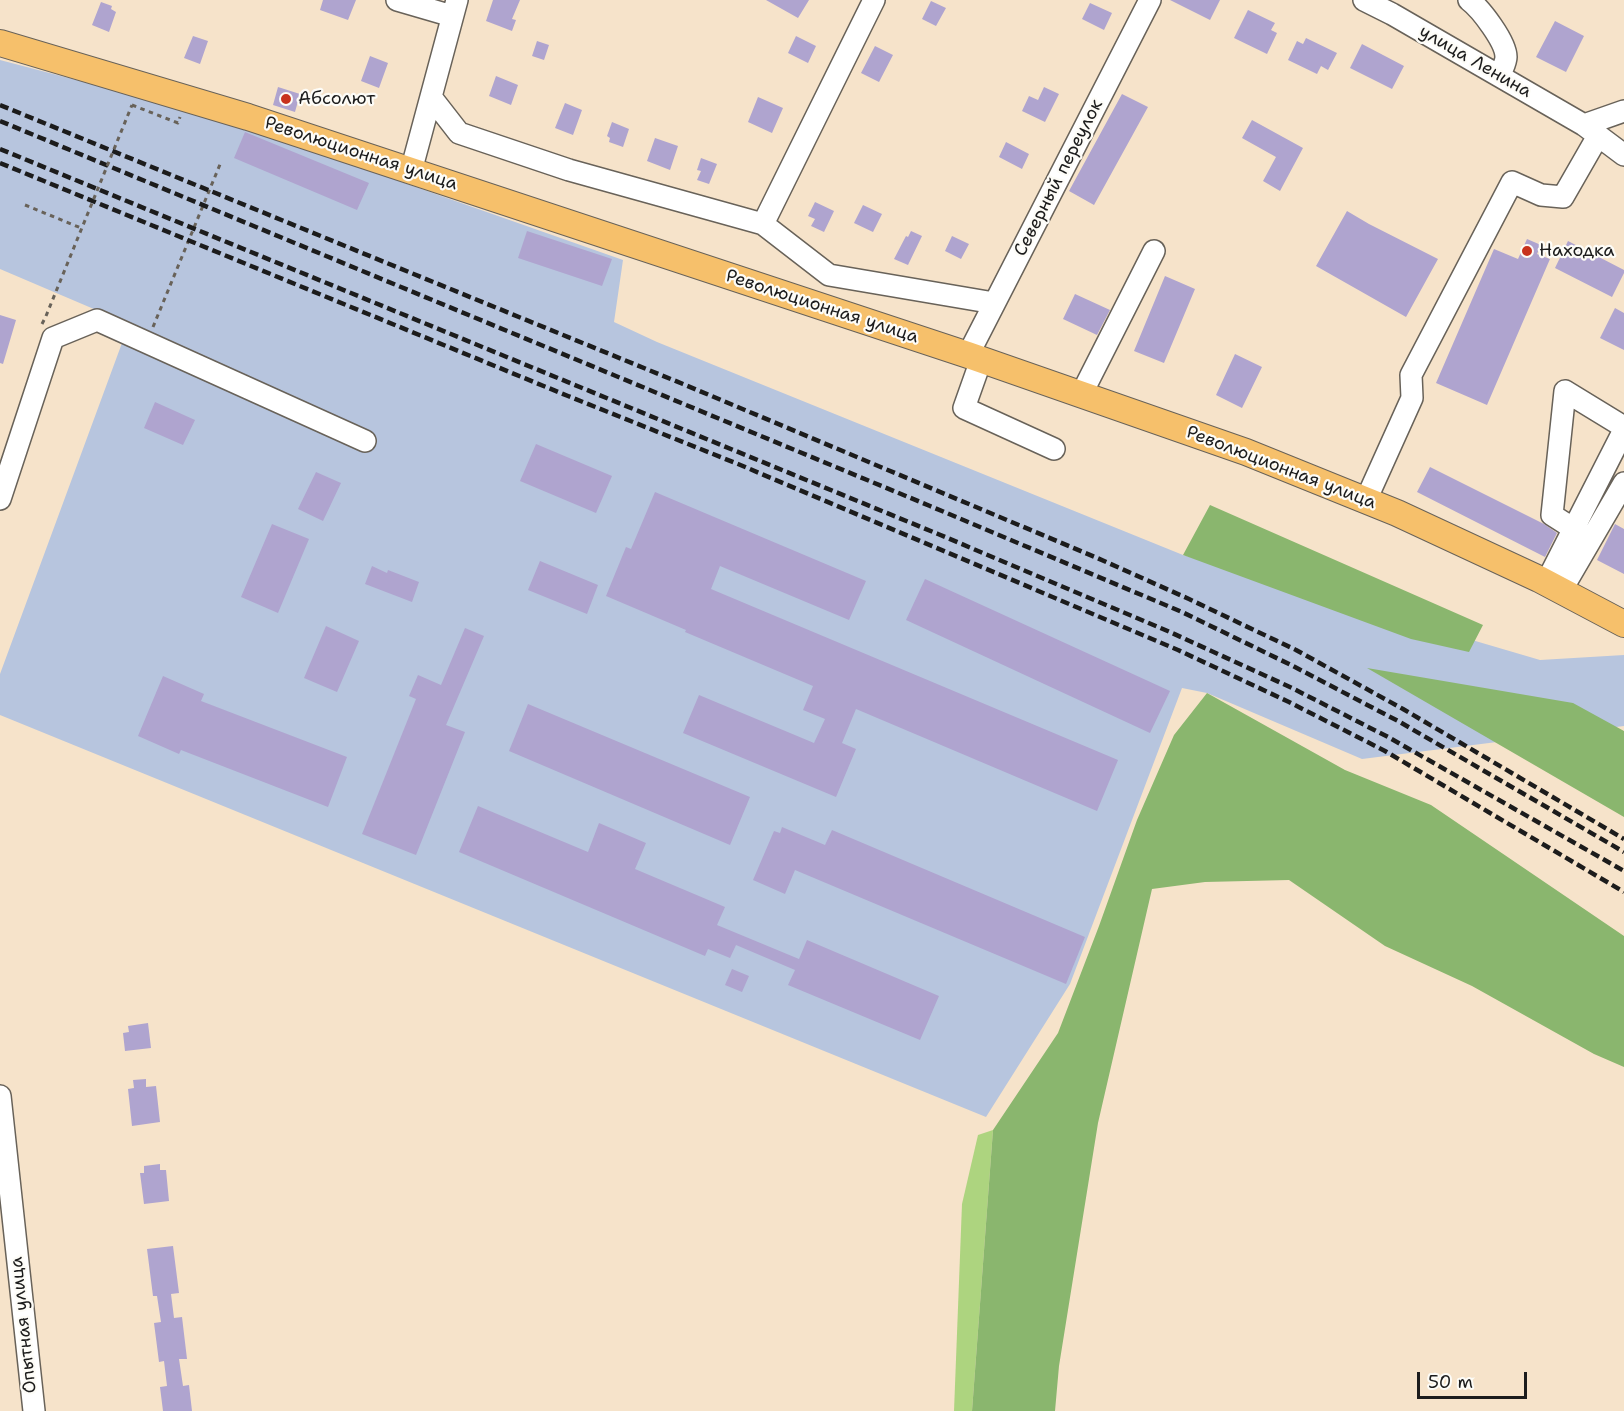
<!DOCTYPE html>
<meta charset="utf-8">
<style>
body{margin:0}
#map{position:relative;width:1624px;height:1411px;overflow:hidden;background:#f6e3ca;font-family:"Shantell Sans",sans-serif}
canvas{display:block}
.scale{position:absolute;left:1417px;top:1372px;width:110px;height:27px;box-sizing:border-box;border:3px solid #1c1c1c;border-top:0;padding-left:8px;font-size:18px;line-height:21px;white-space:nowrap;color:#1c1c1c;-webkit-text-stroke:4px #fdfcf7;paint-order:stroke}
</style>
<div id="map">
<canvas width="1624" height="1411"></canvas>
<div class="scale">50 m</div>
</div>
<script>
const ctx = document.querySelector('canvas').getContext('2d');
ctx.lineJoin = 'round';
function paint(path, color) {
  ctx.fillStyle = color;
  ctx.fill(path, 'evenodd');
}
function stroke(path, color, width, dash) {
  ctx.strokeStyle = color;
  ctx.lineWidth = width;
  ctx.lineCap = dash ? 'butt' : 'round';
  ctx.setLineDash(dash || []);
  ctx.stroke(path);
}
function label(font, color, halo, rows, align = 'center') {
  ctx.font = font + ' "Shantell Sans",sans-serif';
  ctx.lineWidth = 4.5;
  ctx.setLineDash([]);
  ctx.textBaseline = 'middle';
  ctx.strokeStyle = halo;
  ctx.fillStyle = color;
  for (const [text, x, y, turn = 0] of rows) {
    ctx.save();
    ctx.translate(x, y);
    ctx.rotate((+turn || 0) * Math.PI / 180);
    ctx.textAlign = isNaN(turn) ? turn : align;
    if (halo) ctx.strokeText(text, 0, 0);
    ctx.fillText(text, 0, 0);
    ctx.restore();
  }
}
paint(new Path2D(`
 M0 60 217 117 623 260 614 322 657 342 1183 555 1540 660 1624 655V726L1362 759 1207 693 1182 688 1070 984 986 1117 0 715V674L129 324 0 269Z`), '#b7c5de');
paint(new Path2D(`
 M993 1130 972 1411H954L962 1204 978 1135Z`), '#add47f');
paint(new Path2D(`
 M1210 505 1483 625 1469 652 1411 639 1183 555Z
 M1367 668 1573 703 1624 731V817Z
 M1207 693 1345 770 1431 805 1624 936V1067L1594 1054 1472 986 1385 946 1289 880 1205 882 1152 889 1098 1123 1059 1366 1055 1411H972L993 1130 1058 1033 1099 926 1137 820 1174 735Z`), '#8ab66e');
paint(new Path2D(`
 M323 0H356L348 20 320 10Z
 M493 0H520L512 19 516 20 512 31 486 21Z
 M766 0H809L798 18Z
 M1170 0H1220L1210 20Z
 M931 1 946 8 936 26 922 19Z
 M101 2 112 6 111 9 116 12 109 32 92 25Z
 M1090 3 1112 13 1104 30 1082 19Z
 M1248 10 1275 23 1271 30 1277 33 1267 54 1234 38Z
 M1555 21 1584 36 1566 72 1536 57Z
 M193 36 208 41 200 64 184 58Z
 M796 36 816 46 808 63 788 53Z
 M1306 38 1337 53 1328 70 1321 66 1317 74 1288 60 1297 41 1303 44Z
 M537 41 549 45 544 60 532 56Z
 M1362 44 1404 66 1392 89 1350 68Z
 M875 46 893 55 879 82 861 73Z
 M370 56 388 63 379 88 361 81Z
 M496 76 518 85 511 105 489 96Z
 M278 87 300 94 295 112 273 105Z
 M1044 87 1059 94 1045 122 1022 111 1029 96 1038 100Z
 M1122 94 1148 107 1094 205 1069 191Z
 M758 97 783 108 772 133 748 122Z
 M565 103 582 110 573 135 555 128Z
 M1252 120 1303 148 1280 191 1263 181 1276 157 1242 138Z
 M612 122 629 129 623 147 609 142 610 138 607 136Z
 M245 132 369 183 357 210 234 158Z
 M655 138 678 146 670 170 647 161Z
 M1006 142 1029 154 1022 169 999 157Z
 M701 158 717 164 709 184 697 180 701 171 697 170Z
 M815 202 834 211 824 232 811 226 815 219 808 216Z
 M863 205 882 214 873 232 854 223Z
 M1347 211 1369 224 1438 259 1406 317 1316 266Z
 M527 231 612 259 602 286 518 258Z
 M911 231 922 236 908 265 894 259 906 236 908 237Z
 M952 236 969 244 961 259 945 251Z
 M1527 239 1541 245 1537 254 1550 259 1487 405 1436 383 1494 249 1518 259Z
 M1568 241 1624 270V273L1612 297 1555 268Z
 M1165 276 1195 289 1164 363 1134 351Z
 M1075 294 1110 310 1097 335 1063 319Z
 M1615 308 1624 313V350L1600 338Z
 M0 315 16 320 3 364 0 363Z
 M1235 354 1262 367 1242 408 1216 395Z
 M155 402 195 420 183 445 144 428Z
 M536 444 612 476 596 513 520 481Z
 M1430 467 1544 524 1557 533 1545 557 1417 492Z
 M316 472 341 483 323 521 298 509Z
 M655 492 866 581 849 620 720 566 711 589 1118 760 1097 811 856 709 842 743 856 749 836 797 683 733 699 695 814 743 825 719 803 710 813 686 685 632 686 630 606 596 626 547 631 549Z
 M272 524 309 539 278 613 241 597Z
 M1615 524 1624 529V574L1597 560Z
 M540 561 598 585 587 614 528 590Z
 M372 566 387 573 388 570 419 582 412 602 365 584Z
 M925 579 1170 691 1150 733 906 620Z
 M326 626 359 641 337 692 304 678Z
 M465 628 484 636 446 725 465 732 416 855 362 834 416 699 409 696 418 675 441 685Z
 M163 676 204 694 201 701 347 757 328 807 181 750 179 754 138 736Z
 M528 704 750 797 730 845 509 751Z
 M478 806 588 852 599 823 646 843 635 869 725 907 717 925 799 959 807 940 939 996 920 1040 788 985 795 970 736 945 730 958 708 949 705 956 459 852Z
 M782 827 825 845 832 830 1085 937 1066 984 795 870 785 894 753 880 774 831 780 833Z
 M732 969 749 976 742 992 725 985Z
 M148 1023 151 1048 125 1051 123 1033 129 1032 128 1026Z
 M146 1079V1087L156 1086 160 1122 132 1126 128 1089 134 1088 133 1080Z
 M160 1164V1170H166L169 1201 144 1204 140 1173H144V1166Z
 M173 1246 179 1293 171 1294 174 1318 182 1317 187 1359H179L183 1386 189 1385 192 1411H163L160 1387 167 1386 164 1361 159 1362 154 1323 161 1322 157 1296H153L147 1249Z`), '#afa4cf');
const minor = new Path2D(`
 M397 0 452 16
 M1364 0 1392 14 1584 125 1624 155
 M1469 0C1481 9 1506 42 1506 57 1506 63 1501 71 1500 76
 M431 97 459 133 569 170 763 224 829 275 994 303
 M1584 125 1624 111
 M411 171 457 0
 M763 224 874 0
 M968 355 1150 0
 M981 360 964 408 1054 449
 M1081 395 1154 251
 M0 499 53 338 97 320 365 441
 M1366 500 1412 398 1411 375 1512 182 1541 195 1563 197 1598 136
 M1574 529 1552 515 1565 391 1624 427
 M1546 583 1624 430
 M1561 591 1624 483
 M0 1096 34 1411`);
const major = new Path2D(`
 M0 43 248 117 968 355 1246 452 1397 513 1539 579 1624 624`);
stroke(minor, '#686259', 24);
stroke(major, '#686259', 28);
stroke(new Path2D(`
 M132 105 178 123 180 117
 M25 205 81 228
 M42 324 46 316
 M153 327 221 162`), '#686259', 3, [4.5, 4.5]);
stroke(minor, '#fff', 21);
stroke(major, '#f6c06b', 26);
stroke(new Path2D(`
 M0 105 683 384 1095 557 1189 599 1296 650 1403 709 1624 839
 M0 121 930 506 1182 612 1291 665 1398 721 1624 852
 M0 149 938 534 1170 632 1292 688 1388 737 1624 871
 M0 163 568 396 738 464 1178 650 1289 702 1385 751 1624 892`), '#1c1c1c', 4.5, [9, 4.5]);
stroke(new Path2D(`
 M46 316 132 105`), '#686259', 3, [4.5, 4.5]);
for (const [x, y, r, color] of [
 [286,99,6,"#c8321e"],
 [1527,251,6,"#c8321e"]
]) {
  const dot = new Path2D();
  dot.arc(x, y, r, 0, 2 * Math.PI);
  ctx.fillStyle = color;
  ctx.fill(dot);
  stroke(dot, '#fdfcf7', 2);
}
label('18px', '#1c1c1c', '#fdfcf7', [
 ["улица Ленина",1475,62,30],
 ["Революционная улица",361,154,18],
 ["Северный переулок",1059,178,-63],
 ["Революционная улица",822,307,18],
 ["Революционная улица",1281,468,21],
 ["Опытная улица",24,1325,-96]
]);
label('18px', '#1c1c1c', '#fdfcf7', [
 ["Абсолют",298,99],
 ["Находка",1539,251]
], 'left');
</script>
